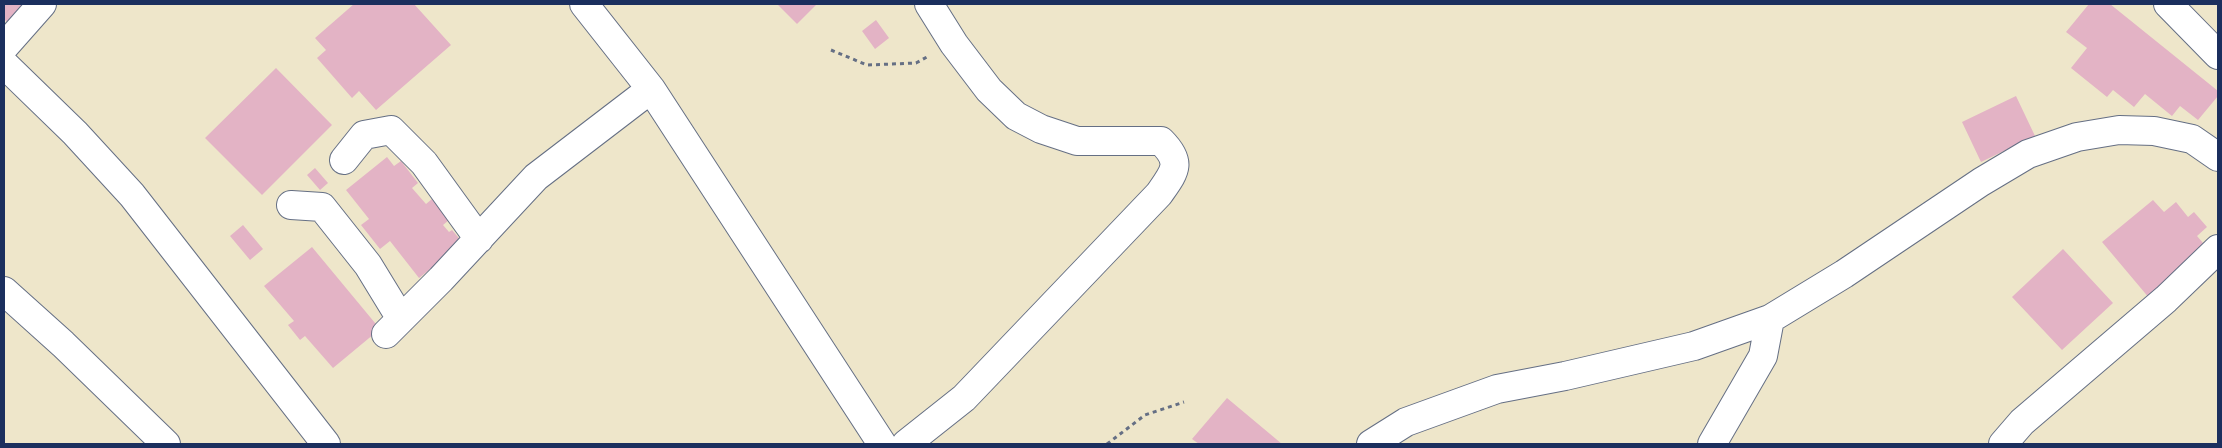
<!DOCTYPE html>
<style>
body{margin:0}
#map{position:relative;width:2222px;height:448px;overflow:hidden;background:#eee6ca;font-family:Itim,sans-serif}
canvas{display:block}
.frame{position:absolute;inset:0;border:5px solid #1b2f5e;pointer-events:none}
</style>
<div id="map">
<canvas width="2222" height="448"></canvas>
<div class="frame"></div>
</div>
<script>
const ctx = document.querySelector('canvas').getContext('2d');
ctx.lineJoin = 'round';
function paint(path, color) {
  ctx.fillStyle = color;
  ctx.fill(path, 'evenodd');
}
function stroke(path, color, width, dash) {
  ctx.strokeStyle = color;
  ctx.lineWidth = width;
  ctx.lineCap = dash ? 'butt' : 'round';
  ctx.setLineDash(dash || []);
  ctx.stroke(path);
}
paint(new Path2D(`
 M4 4H29L10 25 4 19Z
 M354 4H414L451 45 376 110 359 91 352 98 317 58 326 50 315 38Z
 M777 4H817L797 24Z
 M2089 4H2110L2218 91V96L2198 120 2180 106 2172 116 2145 94 2134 107 2113 90 2107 97 2071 68 2087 48 2066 32Z
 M876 20 889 38 875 49 862 31Z
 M276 68 332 125 262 195 205 138Z
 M2016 96 2035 136 1981 162 1962 122Z
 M387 157 394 166 401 161 418 183 412 188 426 204 432 199 449 220 443 225 449 232 452 230 463 243 419 278 390 241 380 249 361 225 369 219 346 190Z
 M315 168 328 183 320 190 307 175Z
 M2153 200 2164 212 2176 202 2188 217 2194 212 2207 227 2197 236 2209 250 2150 299 2102 242Z
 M243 225 263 249 250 260 230 236Z
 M312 247 380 329 333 368 305 336 300 340 288 325 294 321 264 286Z
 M2063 249 2113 303 2062 350 2012 297Z
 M1227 398 1282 444H1199L1192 439Z`), '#e3b3c5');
const minor = new Path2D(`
 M584 4 651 89 882 444
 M2168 4 2218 55
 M4 47 42 4
 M4 64 75 133 132 195 326 444
 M344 160 364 135 391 130 424 163 479 239
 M291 205 322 207 368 265 401 319
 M4 291 63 344 166 444
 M386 334 441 279 536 177 651 89
 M906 444 964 398 1159 194C1175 171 1183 163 1161 141H1077L1041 129 1016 116 989 90 954 44 929 4
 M1371 444 1406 422 1497 389 1565 376 1694 346 1770 319 1844 274 1981 182 2028 154 2077 137 2119 130 2154 131 2192 139 2218 157
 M1712 444 1763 356 1770 319
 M2003 444 2022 422 2166 299 2218 249`);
stroke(minor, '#656f84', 30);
stroke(new Path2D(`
 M831 50 867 65 916 63 927 57
 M1107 444 1145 415 1184 402`), '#656f84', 3, [4, 4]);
stroke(minor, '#fff', 28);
</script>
